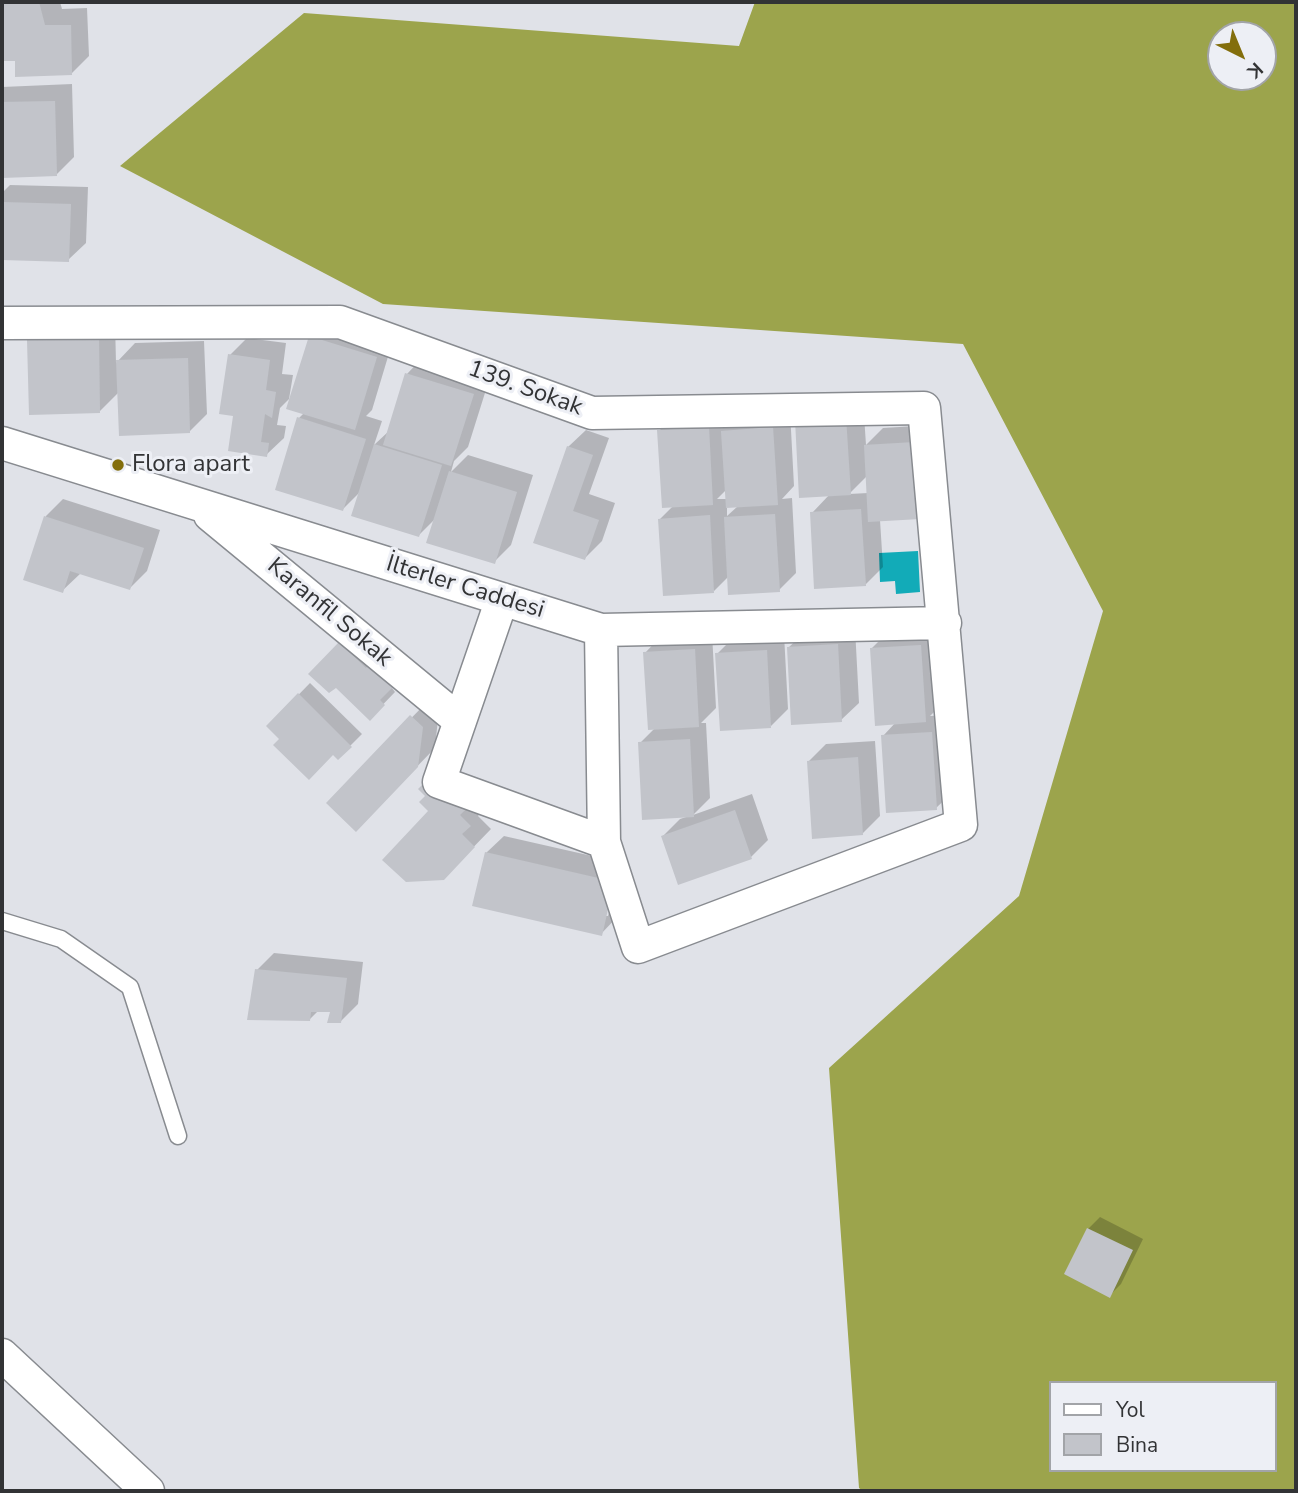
<!DOCTYPE html>
<meta charset="utf-8">
<style>
body{margin:0}
#map{position:relative;width:1298px;height:1493px;overflow:hidden;background:#e0e2e8;font-family:"Nunito Sans",sans-serif}
canvas{display:block}
.frame{position:absolute;inset:0;border:4px solid #323335;pointer-events:none}
.legend{position:absolute;left:1049px;top:1381px;width:228px;height:91px;box-sizing:border-box;background:#edeff5;border:2px solid #a2a4a8;margin:0;padding:9px 12px;list-style:none;font-size:21px;color:#323335}
.legend li{display:flex;align-items:center;gap:14px;height:35px}
.legend b{width:35px;border:2px solid #a2a4a8}
.north{position:absolute;left:1207px;top:21px;width:70px;height:70px;box-sizing:border-box;background:#edeff5;border:2px solid #a2a4a8;border-radius:50%;rotate:137deg;font-size:19px;font-weight:700;line-height:28px;text-align:center;color:#323335}
.north::after{content:'';display:block;margin:auto;width:24px;height:32px;background:#836e0c;clip-path:polygon(50% 0,100% 100%,50% 72%,0 100%)}
</style>
<div id="map">
<canvas width="1298" height="1493"></canvas>
<div class="frame"></div>
<ul class="legend">
<li><b style="height:9px;background:#fff"></b>Yol</li>
<li><b style="height:19px;background:#c2c4ca"></b>Bina</li>
</ul>
<div class="north">K</div>
</div>
<script>
const ctx = document.querySelector('canvas').getContext('2d');
ctx.lineJoin = 'round';
function paint(path, color) {
  ctx.fillStyle = color;
  ctx.fill(path, 'evenodd');
}
function stroke(path, color, width, dash) {
  ctx.strokeStyle = color;
  ctx.lineWidth = width;
  ctx.lineCap = dash ? 'butt' : 'round';
  ctx.setLineDash(dash || []);
  ctx.stroke(path);
}
function label(font, color, halo, rows, align = 'center') {
  ctx.font = font + ' "Nunito Sans",sans-serif';
  ctx.lineWidth = 6;
  ctx.setLineDash([]);
  ctx.textBaseline = 'middle';
  ctx.strokeStyle = halo;
  ctx.fillStyle = color;
  for (const [text, x, y, turn = 0] of rows) {
    ctx.save();
    ctx.translate(x, y);
    ctx.rotate((+turn || 0) * Math.PI / 180);
    ctx.textAlign = isNaN(turn) ? turn : align;
    if (halo) ctx.strokeText(text, 0, 0);
    ctx.fillText(text, 0, 0);
    ctx.restore();
  }
}
paint(new Path2D(`
 M755 2H1296V1491H863L859 1488 829 1068 1019 896 1103 611 963 344 383 304 120 166 304 13 739 46ZM1221 35H1263V77H1221ZM1051 1383H1275V1470H1051Z`), '#9ca44c');
paint(new Path2D(`
 M918 551 920 592 896 594 895 581 880 582 879 553Z`), '#12abb8');
paint(new Path2D(`
 M2 2H60L62 9 87 8 89 56 72 73 16 59 2 60Z
 M72 84 74 157 57 174 2 176V87Z
 M10 185 88 187 86 243 68 260 2 258V193Z
 M328 320 393 340 372 410 366 416 382 421 374 445 389 431 407 374 424 356 490 377 468 447 454 461 451 472 468 455 533 475 511 545 494 562 436 518 419 535 361 491 343 509 299 418 305 412 310 337Z
 M115 321 116 363 135 343 204 341 207 414 189 432 119 392 100 411 29 341 46 323Z
 M247 338 286 343 282 374 293 375 289 399 280 408 277 425 286 426 284 438 266 455 235 415 230 355Z
 M863 400 866 445 883 428 932 425 880 520 883 567 865 585 812 513 830 494 797 421ZM867 476 868 493 849 494Z
 M725 411 726 428 740 414 790 411 794 486 782 499 792 498 796 573 779 590 729 576 714 591 660 519 673 506 659 431 676 414ZM727 489V499H717ZM727 506H738L727 516Z
 M586 430 609 438 589 494 615 503 602 541 585 558 535 542 568 447Z
 M63 499 160 530 147 571 130 588 81 573 62 591 25 579 46 516Z
 M855 628 859 703 841 720 788 648 806 631Z
 M938 628 943 703 930 716 949 715 954 791 936 808 883 736 896 722 872 648 889 631Z
 M351 632 395 692 370 718 337 686 311 674Z
 M712 633 716 708 701 723H706L710 798 693 815 752 794 768 840 751 857 663 836 680 819 689 816 640 743 655 728 645 653 662 635Z
 M784 634 788 709 771 726 717 654 734 637Z
 M310 683 362 734 338 758 333 753 268 726Z
 M429 700 439 709 435 748 373 812 328 803Z
 M875 741 880 816 862 834 809 761 826 744Z
 M449 761 481 791 486 807 478 816 491 829 461 860 430 811Z
 M504 836 623 863 618 916 601 934 486 853ZM615 888 608 916H604Z
 M274 953 363 962 358 1004 341 1021 332 1011 319 1010 310 1019 257 970Z
 M1100 1217 1143 1239 1121 1284 1110 1295 1088 1229Z`), '#0003');
paint(new Path2D(`
 M2 2H39L45 25H71L72 75 15 77V61H2Z
 M55 101 57 176 2 178V102Z
 M2 202 71 204 69 262 2 260Z
 M309 336 377 357 355 430 286 409Z
 M99 338 100 413 29 415 27 340Z
 M228 354 270 360 266 390 276 392 272 418 265 414 261 442 269 443 267 457 228 451 233 416 219 414Z
 M188 358 190 433 119 436 116 360Z
 M405 373 474 394 451 466 383 445Z
 M297 417 366 439 343 511 275 490Z
 M846 417 851 495 799 498 795 420Z
 M709 427 713 505 662 508 657 430Z
 M773 427 778 505 726 508 721 431Z
 M915 442 920 519 868 522 864 445Z
 M374 444 442 465 419 537 351 516Z
 M567 446 593 455 573 511 599 520 585 560 533 543Z
 M449 471 517 492 495 564 426 543Z
 M861 509 866 586 814 589 810 512Z
 M775 514 780 592 728 595 724 517Z
 M710 515 714 593 663 596 658 519Z
 M44 516 144 548 130 590 70 571 63 593 23 580Z
 M339 642 366 668 374 659 398 682 380 700 385 705 370 721 336 688 329 693 308 674Z
 M838 644 842 722 791 725 787 647Z
 M921 645 926 722 875 726 870 648Z
 M695 649 699 727 648 730 643 652Z
 M767 650 771 728 720 731 715 653Z
 M298 693 352 747 338 760 333 755 309 780 273 745 279 739 266 726Z
 M410 715 423 727 418 767 356 832 326 803Z
 M932 732 937 810 886 813 881 735Z
 M690 739 694 817 642 820 638 742Z
 M858 757 863 835 812 839 807 761Z
 M430 777 466 809 460 815 471 826 462 834 475 847 444 880 406 882 382 860 428 811 419 802 425 796 418 789Z
 M735 810 752 859 678 885 661 836Z
 M485 852 607 880 603 895 611 896 602 936 472 906Z
 M255 969 347 978 341 1023H327L330 1012H311L310 1021 247 1020Z
 M1087 1228 1133 1250 1110 1298 1064 1274Z`), '#c2c4ca');
const lane = new Path2D(`
 M2 921 61 939 130 987 178 1136`);
const street = new Path2D(`
 M2 323 340 322 592 413 924 408 961 825 638 947 604 842 601 630
 M2 443 601 630 945 623
 M210 515 460 721
 M502 599 439 782 604 842
 M2 1355 148 1491`);
stroke(lane, '#888b90', 19);
stroke(street, '#888b90', 35);
stroke(lane, '#fff', 16);
stroke(street, '#fff', 32);
for (const [x, y, r, color] of [
 [118,465,7,"#836e0c"]
]) {
  const dot = new Path2D();
  dot.arc(x, y, r, 0, 2 * Math.PI);
  ctx.fillStyle = color;
  ctx.fill(dot);
  stroke(dot, '#edeff5', 2.5);
}
label('24px', '#323335', '#edeff5', [
 ["139. Sokak",525,389,20],
 ["İlterler Caddesi",465,588,17],
 ["Karanfil Sokak",329,613,40]
]);
label('24px', '#323335', '#edeff5', [
 ["Flora apart",132,465]
], 'left');
</script>
